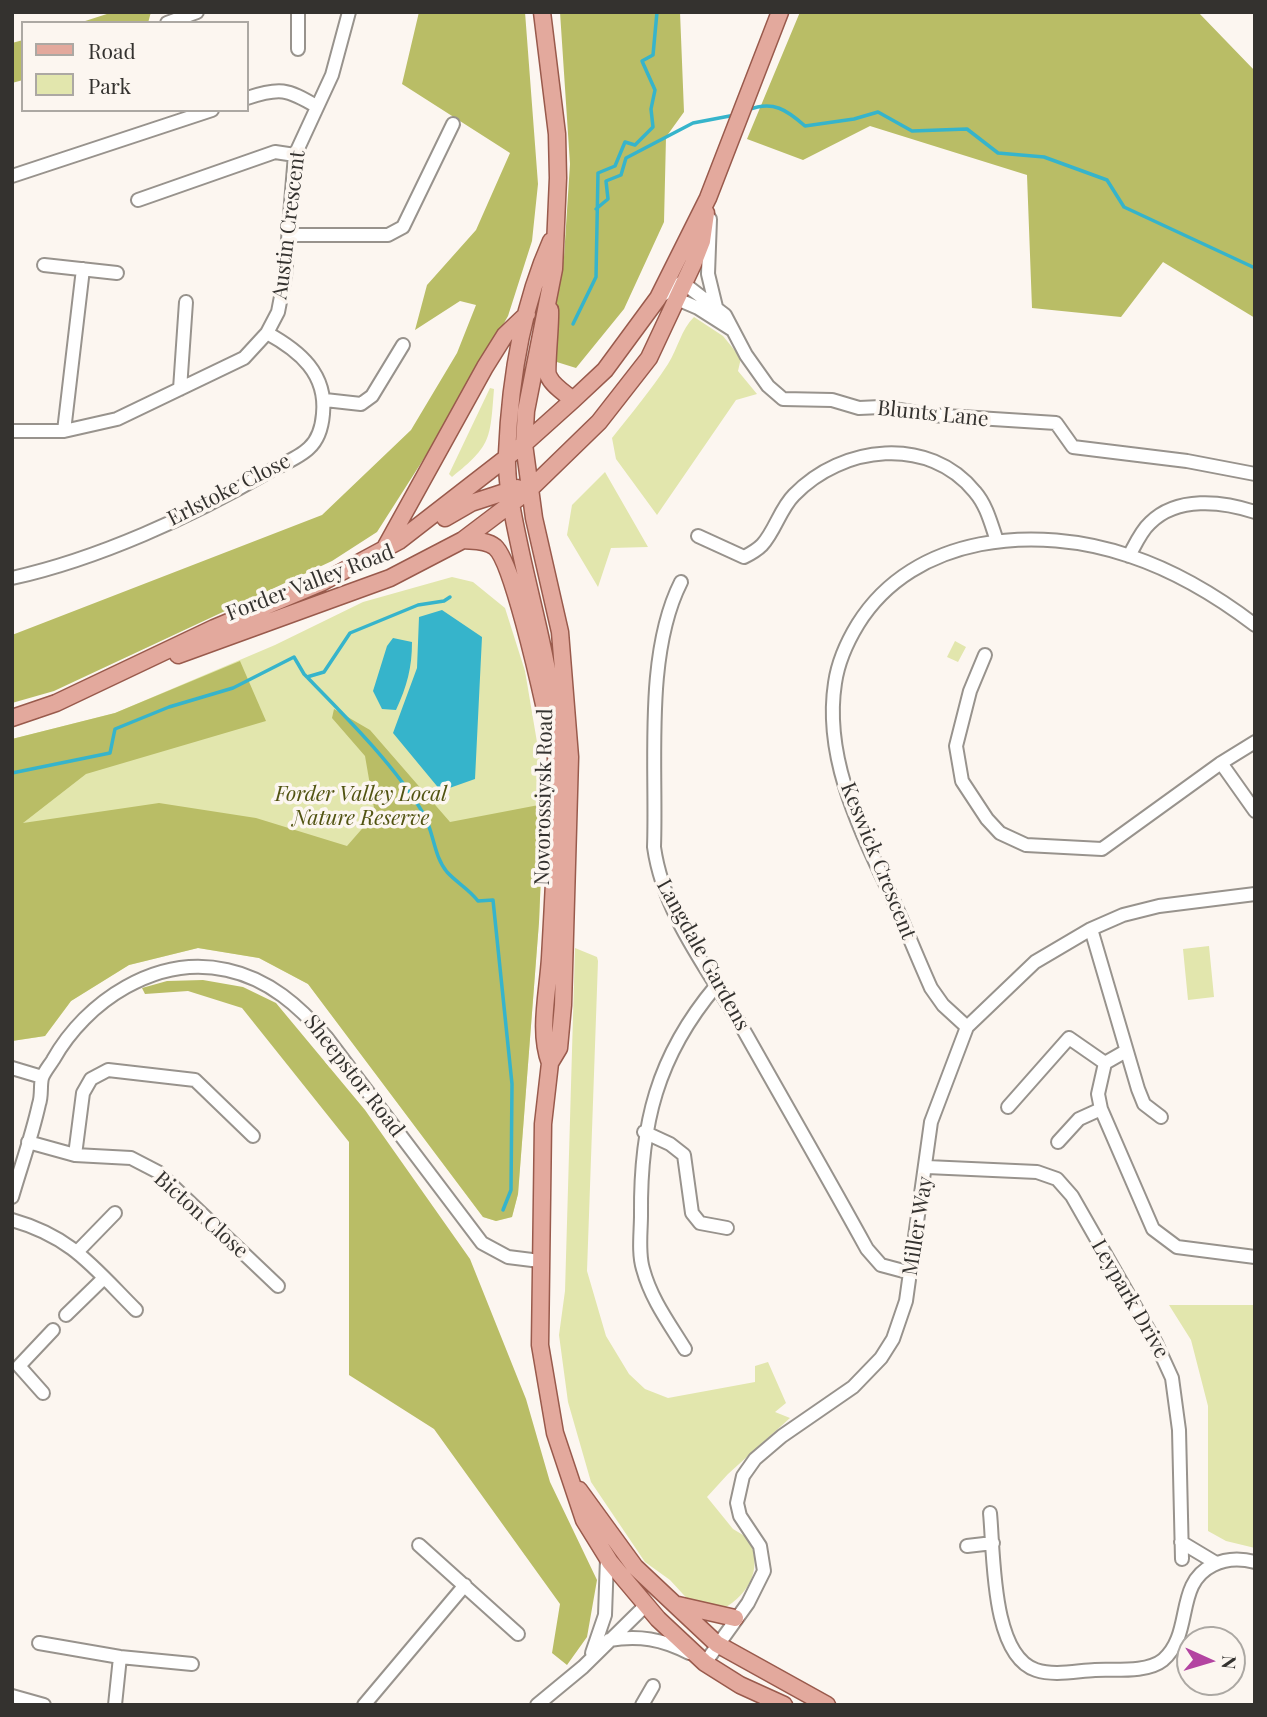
<!DOCTYPE html>
<style>
body{margin:0}
#map{position:relative;width:1267px;height:1717px;overflow:hidden;background:#fcf6f0;font-family:"Playfair Display",serif}
canvas{display:block}
.frame{position:absolute;inset:0;border:14px solid #34322f;pointer-events:none}
.legend{position:absolute;left:21px;top:21px;width:228px;height:91px;box-sizing:border-box;background:#fcf6f0;border:2px solid #aca8a3;margin:0;padding:9px 12px;list-style:none;font-size:21px;color:#34322f}
.legend li{display:flex;align-items:center;gap:14px;height:35px}
.legend b{width:35px;border:2px solid #aca8a3}
.north{position:absolute;left:1176px;top:1626px;width:70px;height:70px;box-sizing:border-box;background:#fcf6f0;border:2px solid #aca8a3;border-radius:50%;rotate:94deg;font-size:19px;font-weight:700;line-height:28px;text-align:center;color:#34322f}
.north::after{content:'';display:block;margin:auto;width:24px;height:32px;background:#b344a1;clip-path:polygon(50% 0,100% 100%,50% 72%,0 100%)}
</style>
<div id="map">
<canvas width="1267" height="1717"></canvas>
<div class="frame"></div>
<ul class="legend">
<li><b style="height:9px;background:#e3a99d"></b>Road</li>
<li><b style="height:19px;background:#e2e6ad"></b>Park</li>
</ul>
<div class="north">N</div>
</div>
<script>
const ctx = document.querySelector('canvas').getContext('2d');
ctx.lineJoin = 'round';
function paint(path, color) {
  ctx.fillStyle = color;
  ctx.fill(path, 'evenodd');
}
function stroke(path, color, width, dash) {
  ctx.strokeStyle = color;
  ctx.lineWidth = width;
  ctx.lineCap = dash ? 'butt' : 'round';
  ctx.setLineDash(dash || []);
  ctx.stroke(path);
}
function label(font, color, halo, rows, align = 'center') {
  ctx.font = font + ' "Playfair Display",serif';
  ctx.lineWidth = 7;
  ctx.setLineDash([]);
  ctx.textBaseline = 'middle';
  ctx.strokeStyle = halo;
  ctx.fillStyle = color;
  for (const [text, x, y, turn = 0] of rows) {
    ctx.save();
    ctx.translate(x, y);
    ctx.rotate((+turn || 0) * Math.PI / 180);
    ctx.textAlign = isNaN(turn) ? turn : align;
    if (halo) ctx.strokeText(text, 0, 0);
    ctx.fillText(text, 0, 0);
    ctx.restore();
  }
}
paint(new Path2D(`
 M694 317 723 336 741 358 738 371 757 394 736 400 657 515 616 459 612 438C631 414 651 390 668 364 678 348 681 330 694 317Z
 M490 388 494 389C490 439 492 445 452 477L449 474Z
 M605 472 648 547 611 548 598 587 567 535 572 505Z
 M452 577 473 582 505 608 525 671 539 754 544 804 539 922 518 1194 512 1217 496 1221 483 1217 308 984 259 958 198 948 129 965 71 1001 45 1036 12 1041V739L115 713 275 645 363 602Z
 M955 641 966 647 958 662 947 657Z
 M1209 946 1214 997 1188 1000 1183 949Z
 M575 948 597 957 598 961 587 1271 606 1336 629 1374 645 1389 668 1398 755 1382V1366L768 1362 786 1403 775 1412 790 1418 728 1474 707 1497 733 1529 748 1538C765 1570 747 1598 717 1612L693 1605 670 1580 645 1562 591 1482 568 1402 559 1335 565 1291Z
 M1169 1305H1255V1548L1226 1541 1208 1531V1406L1191 1340Z`), '#e2e6ad');
paint(new Path2D(`
 M113 12H151L148 23H79Z
 M419 12H525L538 184 532 241 508 316 460 402 377 532 332 561 54 691 12 703V635L322 515 411 430 457 353 476 305 460 301 415 330 427 285 476 230 510 153 402 84Z
 M560 12H680L684 112 666 137 664 222 624 309 576 368 544 358 564 257 570 164Z
 M800 12H1198L1255 71V318L1163 262 1121 317 1032 308 1027 175 870 126 803 160 747 139Z
 M23 40V80L12 83V43Z
 M240 661 266 721 86 774 23 823 159 803 256 818 347 846 375 814 365 756 332 718 334 709 370 730 450 822 544 804 539 922 518 1194 512 1217 496 1221 483 1217 308 984 259 958 198 948 129 965 71 1001 45 1036 12 1041V739L115 713Z
 M203 980 243 987 276 1003 365 1110 470 1259 526 1399 550 1482 597 1580 587 1637 567 1665 552 1653 560 1604 434 1429 349 1375V1142L242 1008 188 991 145 994 142 988 167 981Z`), '#b9bd66');
paint(new Path2D(`
 M442 610 482 637 475 779 441 791 393 733 417 668 419 617Z
 M393 638 412 642C412 668 407 686 396 710L382 709 373 691 387 646Z`), '#36b4cb');
stroke(new Path2D(`
 M748 110C773 100 787 110 805 126L854 119 878 112 912 131 967 129 998 153 1044 157 1107 180 1124 207 1255 268
 M596 209 608 199 606 181 621 175 626 158 693 123 735 115
 M573 324 596 277 598 173 615 166 625 142 635 145 653 127 651 109 655 90 642 61 653 55 657 12
 M307 677 324 672 350 633 418 605 444 601 450 597
 M12 773 110 753 115 729 169 707 233 688 294 657 304 674C344 715 394 764 423 813 434 831 433 855 447 872 457 883 469 889 478 901L493 900 512 1084 511 1190 503 1210`), '#36b4cb', 3.5);
const minor = new Path2D(`
 M167 23 197 12
 M298 49V12
 M247 98C280 87 287 89 316 106
 M12 176 212 110
 M138 200 275 152 295 155
 M710 219 708 274 716 307
 M290 235H388L403 227 453 124
 M44 265 117 273
 M658 298 682 282 725 315 746 355 768 386 783 399 832 400 859 408 881 407 930 415 1056 423 1073 447 1187 461 1255 474
 M677 299 698 308 731 329
 M180 389 186 302
 M325 400 361 404 372 396 403 345
 M12 431H64L117 419 244 358 267 333 278 312 285 276 295 155 332 75 349 12
 M64 431 83 269
 M698 536 744 557C750 554 757 550 762 545 775 531 780 509 794 495 842 445 929 435 975 492 987 506 991 524 997 541
 M1129 556C1135 545 1141 531 1150 523 1177 496 1222 501 1255 512
 M12 578C98 559 192 516 268 472 280 465 299 458 309 448 319 439 322 426 323 414 327 374 300 351 267 333
 M681 582C644 655 657 766 654 847 664 918 713 975 747 1036 787 1107 828 1178 867 1249L881 1265 911 1273
 M985 655 970 691 956 746 962 781 987 819 1000 833 1026 845 1102 849 1221 763 1255 742
 M1221 763 1255 811
 M1091 929 1138 1089 1144 1104 1161 1117
 M967 1027 943 1005 931 988C918 959 906 929 893 900 862 833 823 760 835 683 838 662 847 642 858 624 914 534 1037 524 1130 556 1175 571 1217 596 1255 625
 M1126 1051 1105 1063 1098 1094 1101 1109 1153 1229 1177 1247 1255 1257
 M12 1068 42 1077
 M1008 1107 1069 1038 1105 1063
 M644 1132 670 1144 684 1155 692 1213 700 1223 727 1228
 M28 1142 75 1155 131 1158 158 1172 278 1286
 M1058 1142 1079 1119 1101 1109
 M75 1155 83 1093 91 1079 108 1070 195 1080 253 1136
 M927 1167 1037 1172 1057 1179 1072 1196 1156 1343 1172 1378 1179 1430 1182 1559
 M12 1197C21 1166 32 1136 39 1104 42 1096 40 1086 42 1078 44 1072 50 1065 53 1060 86 1001 157 954 227 970 269 979 299 1006 327 1038L482 1243 508 1257 540 1261
 M12 1220C72 1237 93 1267 136 1310
 M78 1251 115 1213
 M66 1315 104 1278
 M685 1349C669 1323 651 1299 643 1269 638 1253 641 1232 641 1215 640 1125 657 1056 716 986
 M43 1393 19 1366 53 1330
 M990 1513C994 1553 991 1655 1036 1670 1054 1676 1076 1671 1095 1670 1114 1669 1147 1673 1163 1660 1194 1633 1174 1584 1213 1565 1227 1558 1240 1558 1255 1562
 M1181 1542 1216 1563
 M419 1545 518 1634
 M967 1546 993 1543
 M609 1640C639 1635 662 1639 689 1653
 M39 1643 120 1657 192 1664
 M592 1653 605 1615 607 1558
 M705 1663 748 1603 764 1571 760 1546 740 1516 737 1503 743 1476 755 1459 782 1436 853 1387 881 1358 893 1339 906 1301 931 1122 967 1027 1035 962 1091 929 1123 915 1159 906 1255 894
 M12 1696 44 1705
 M115 1705 120 1657
 M364 1705 465 1585
 M537 1705 583 1667 646 1605
 M642 1705 653 1686`);
const major = new Path2D(`
 M542 12 557 134 558 178 554 269 526 411 524 444 534 518 560 632 570 757 563 1005 559 1048 550 1063 543 1124 540 1345 555 1433 584 1520 610 1562 658 1619 705 1663 740 1685 784 1705
 M550 310C551 325 545 371 549 377 553 386 566 394 573 400
 M445 518 471 503 517 488
 M463 540C473 541 487 540 495 547 512 561 539 682 545 709
 M386 546 485 367 505 335 527 314
 M178 655 390 578 463 540 529 490 599 422 649 358 693 264 702 241 706 213
 M12 718 56 703 214 628 321 583 399 541 524 444 573 400 605 370 658 298 708 198 780 12
 M550 1063C538 1032 548 992 550 958 554 885 559 809 555 735 552 673 534 614 521 553 514 520 506 487 507 453 510 382 522 306 551 241
 M579 1490 635 1567 717 1644 827 1705
 M678 1605 735 1618`);
stroke(minor, '#98938d', 16);
stroke(major, '#995a4c', 19);
stroke(minor, '#fff', 12);
stroke(major, '#e3a99d', 16);
label('21px', '#34322f', '#fcf6f0', [
 ["Austin Crescent",289,225,-83],
 ["Blunts Lane",933,414,6],
 ["Erlstoke Close",229,490,-27],
 ["Forder Valley Road",310,583,-21],
 ["Novorossiysk Road",544,797,-89],
 ["Keswick Crescent",878,861,68],
 ["Langdale Gardens",703,955,61],
 ["Sheepstor Road",354,1076,52],
 ["Bicton Close",201,1215,42],
 ["Miller Way",918,1226,-81],
 ["Leypark Drive",1130,1299,60]
]);
label('italic 21px', '#515312', '#fcf6f0', [
 ["Forder Valley Local",361,794],
 ["Nature Reserve",361,818]
]);
</script>
